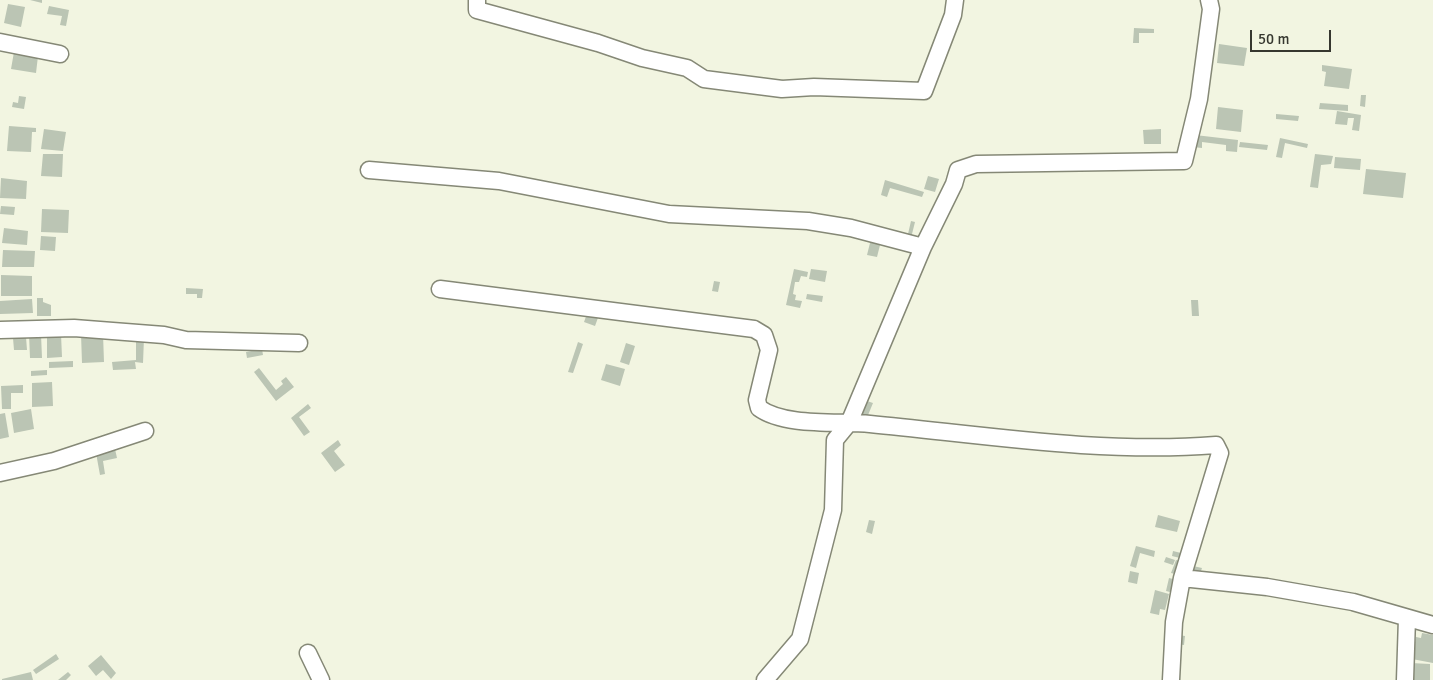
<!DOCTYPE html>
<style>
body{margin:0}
#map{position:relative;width:1433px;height:680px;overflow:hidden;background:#f2f5e1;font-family:Signika,sans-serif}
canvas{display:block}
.scale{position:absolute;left:1250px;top:30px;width:81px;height:22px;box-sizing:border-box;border:2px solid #36372f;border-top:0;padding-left:6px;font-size:15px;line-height:18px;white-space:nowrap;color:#36372f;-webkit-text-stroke:4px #f2f5e1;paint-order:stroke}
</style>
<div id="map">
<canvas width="1433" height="680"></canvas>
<div class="scale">50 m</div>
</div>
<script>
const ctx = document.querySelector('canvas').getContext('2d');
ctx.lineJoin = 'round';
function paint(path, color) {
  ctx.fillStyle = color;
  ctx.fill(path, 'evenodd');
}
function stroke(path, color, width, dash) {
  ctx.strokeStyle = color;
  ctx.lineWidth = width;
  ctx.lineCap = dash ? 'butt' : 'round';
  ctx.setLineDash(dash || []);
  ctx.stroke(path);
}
paint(new Path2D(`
 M30 0H42V3Z
 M8 4 25 7 21 27 4 23Z
 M49 6 69 10 66 26 60 25 62 16 47 14Z
 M1134 28 1154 29V33H1139V43H1133Z
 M1219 44 1247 48 1244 66 1217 63Z
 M14 52 38 56 36 73 11 69Z
 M1322 65 1352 69 1349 89 1324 86 1326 72 1322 71Z
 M1361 95H1366L1365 107 1360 106Z
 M19 96 26 97 24 109 12 107 13 102 18 103Z
 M1320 103 1348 105V111L1319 109Z
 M1218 107 1243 110 1241 132 1216 129Z
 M1337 111 1361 115 1359 131 1352 130 1354 118H1348L1347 125 1335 124Z
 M1276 114 1299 116 1298 121 1276 119Z
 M9 126 36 128V132H32L31 152 7 151Z
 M44 129 66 132 63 151 41 149Z
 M1161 129V144H1144L1143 130Z
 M1195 135 1238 140 1237 152 1226 151V145L1202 142V148L1193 147Z
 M1280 138 1308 144 1307 148 1285 143 1282 158 1276 157Z
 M1240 142 1268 145 1267 150 1239 147Z
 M43 154H63L62 177 41 176Z
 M1315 154 1333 156 1331 164 1321 165 1318 188 1310 187Z
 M1335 157 1361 159 1360 170 1334 168Z
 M1366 169 1406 173 1403 198 1363 194Z
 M928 176 939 179 935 192 924 189Z
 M1 178 27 181 26 199 0 198Z
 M885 180 924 192 922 197 890 188 887 197 881 195Z
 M1 206 15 207 14 215 0 214Z
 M42 209 69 210 68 233 41 232Z
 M911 221 915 222 911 238 896 235 897 231 908 234Z
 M4 228 28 231 27 245 2 243Z
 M41 236 56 237 55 251 40 250Z
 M871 239 881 241 877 257 867 255Z
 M3 250 35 251 34 267H2Z
 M794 269 808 272 807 277 801 276 799 282H795L793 294 796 295 795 300 802 301 800 308 786 305Z
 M811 269 827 271 825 282 809 279Z
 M1 275 32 276V296H1Z
 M714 281 720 282 718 292 712 291Z
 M186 288 203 289 202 298H197V294H186Z
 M807 294 823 296 822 302 806 299Z
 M37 298H43V302L51 305V316H37Z
 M32 299 33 313 0 314V301Z
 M1191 300H1198L1199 316H1192Z
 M588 311 599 315 595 326 584 322Z
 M29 334H41L42 358H30Z
 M61 334 62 357 47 358V335Z
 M81 334H103L104 362 82 363Z
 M26 337 27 350H14L13 338Z
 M136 338H144L143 363 135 362 136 369 113 370 112 362 136 360Z
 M578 342 583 344 573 373 568 372Z
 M626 343 635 346 629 365 620 362Z
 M262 349 263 355 247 358 246 352Z
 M73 361V367L49 368V362Z
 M606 364 625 369 620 386 601 380Z
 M259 368 276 390 283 384 281 381 286 377 294 387 276 401 254 372Z
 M47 370V375L31 376V371Z
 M52 382 53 406 32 407V383Z
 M23 385V393H11V409H2L1 386Z
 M864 400 873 403 866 420 858 417Z
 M308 404 311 408 299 417 310 432 304 436 291 418Z
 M31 409 34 429 14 433 11 413Z
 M5 413 9 437 0 439V414Z
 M338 440 341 445 334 451 345 465 335 472 321 453Z
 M115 449 117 458 103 461 105 474 100 475 96 453Z
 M1158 515 1180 521 1177 532 1155 527Z
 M869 520 875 521 872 534 866 532Z
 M1136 546 1155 551 1154 557 1140 553 1136 568 1130 566Z
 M1181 548 1186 549 1184 559 1172 556 1173 551 1181 553Z
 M1166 557 1175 560 1173 565 1164 562Z
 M1176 560 1183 562 1179 575 1171 573Z
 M1193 566 1202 568 1200 574 1191 572Z
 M1130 571 1139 573 1137 584 1128 582Z
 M1169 578 1177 580 1174 593 1166 591Z
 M1155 590 1169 594 1165 610 1160 609 1159 615 1150 613Z
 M1422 633 1433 635V663L1412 659 1416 637 1421 638Z
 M1178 635 1185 636 1184 645 1177 644Z
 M56 654 59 659 36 674 33 670Z
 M101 655 116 673 111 679 103 670 96 676 88 666Z
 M1411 663 1430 664V680H1411Z
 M31 672 33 680H2V679Z
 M68 672 71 675 66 680H58Z`), '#bbc5b4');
const minor = new Path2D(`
 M477 0V10L598 43 642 58 687 68 704 79 782 89 814 87 924 91 953 15 955 0
 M0 42 60 54
 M369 170 499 181 669 214 808 221 851 228 923 247
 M440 289 754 329 764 335 769 350 757 400 759 408C785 427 839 421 870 424 985 435 1101 454 1216 445L1220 453 1182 578 1174 622 1171 680
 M0 330 74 328 164 335 186 340 299 343
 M0 473 54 461 145 431
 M1182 578 1267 587 1353 602 1433 625
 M308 653 321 680
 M765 680 800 639 833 510 835 440 849 423 923 247 954 184 958 170 976 164 1184 161 1199 99 1211 9 1209 0
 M1405 680 1407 618`);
stroke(minor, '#858876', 19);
stroke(minor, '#fff', 16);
</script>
